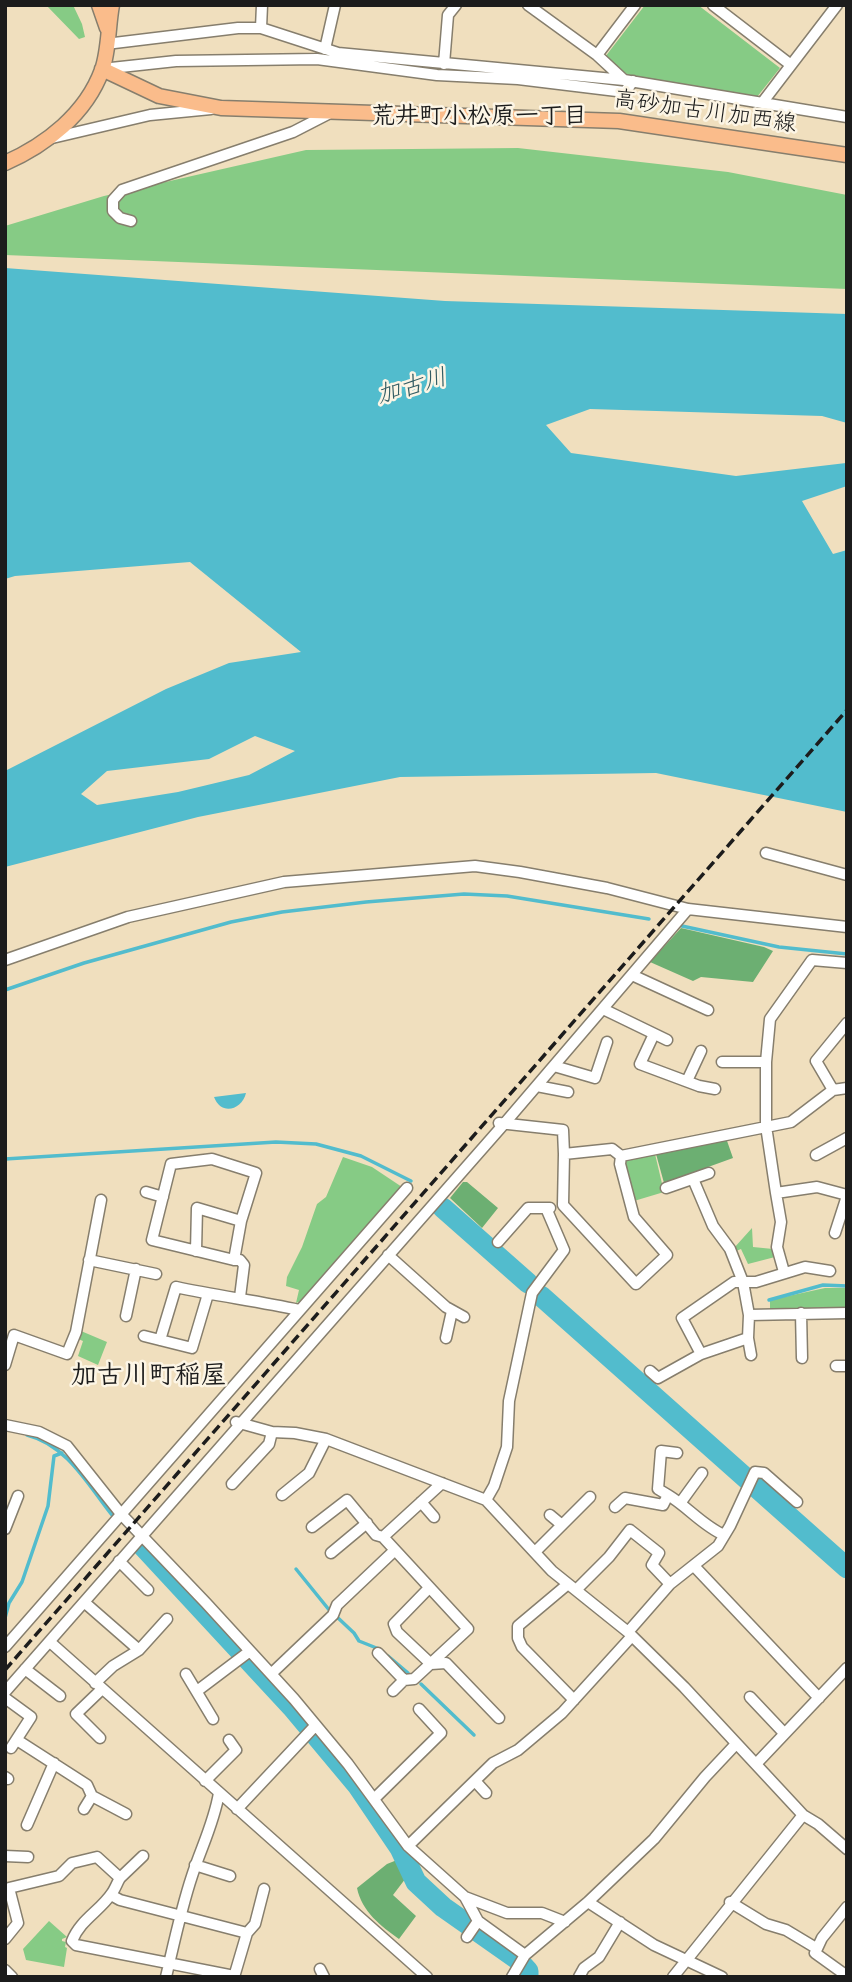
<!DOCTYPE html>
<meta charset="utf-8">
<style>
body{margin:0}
#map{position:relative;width:852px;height:1982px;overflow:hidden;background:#f0dfbe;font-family:"Patrick Hand",sans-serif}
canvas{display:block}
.frame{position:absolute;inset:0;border:7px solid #1c1c1c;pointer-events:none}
</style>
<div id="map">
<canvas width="852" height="1982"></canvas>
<div class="frame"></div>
</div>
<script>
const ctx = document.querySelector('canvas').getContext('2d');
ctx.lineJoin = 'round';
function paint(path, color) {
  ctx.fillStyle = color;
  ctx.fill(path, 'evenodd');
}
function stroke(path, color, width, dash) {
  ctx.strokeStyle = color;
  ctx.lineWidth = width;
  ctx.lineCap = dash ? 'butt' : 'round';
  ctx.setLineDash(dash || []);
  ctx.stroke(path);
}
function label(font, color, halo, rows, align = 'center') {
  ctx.font = font + ' "Patrick Hand","Klee One",sans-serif';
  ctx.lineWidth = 5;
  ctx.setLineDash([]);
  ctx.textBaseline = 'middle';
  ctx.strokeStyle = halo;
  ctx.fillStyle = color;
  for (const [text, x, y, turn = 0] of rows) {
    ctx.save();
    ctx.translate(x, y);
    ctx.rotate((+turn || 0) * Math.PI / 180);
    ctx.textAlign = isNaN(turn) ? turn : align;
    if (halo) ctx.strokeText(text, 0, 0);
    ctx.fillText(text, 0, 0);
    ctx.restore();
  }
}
paint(new Path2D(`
 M46 5H73L82 24 85 37 79 39Z
 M645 5H698L780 68 757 97 628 75 605 57Z
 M518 148 728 172 847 195V289L5 255V226L104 196 306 150Z
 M655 1154 664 1192 634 1201 624 1164 628 1159Z
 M343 1157 372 1167 402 1187 301 1301 296 1303 299 1290 286 1286 287 1277 302 1247 317 1204 326 1197Z
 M752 1228 753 1247 773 1249 775 1257 748 1264 741 1249 736 1251 734 1248Z
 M825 1288H847L845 1307 770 1309V1300Z
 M81 1331 107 1342 98 1365 78 1356 83 1341 78 1339Z
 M49 1921 67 1937 62 1939V1941L66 1942 65 1947 67 1948 64 1967 26 1960 23 1949Z`), '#86cb85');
paint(new Path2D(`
 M681 928 764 947 773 951 753 982 701 977 693 981 650 962Z
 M726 1138 733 1158 664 1183 656 1154Z
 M463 1182H467L498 1208 482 1228 450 1198Z
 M402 1858 412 1870 393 1895 416 1916 399 1939C381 1926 362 1912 357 1888L387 1864Z`), '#6caf72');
paint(new Path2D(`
 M5 268 445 301 847 314V423L822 416 590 409 546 425 571 453 736 476 846 463 847 486 802 501 833 554 847 550V812L656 773 400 777 198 817 5 867V771L166 689 229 663 301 652 190 562 15 576 5 579ZM255 736 295 751 249 775 178 792 97 805 81 794 107 771 209 759Z
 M246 1093C242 1110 221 1116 214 1097Z`), '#52bccd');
stroke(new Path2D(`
 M682 926 779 947 847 954
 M5 990 84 963 231 922 282 912 366 902 464 894 507 896 649 919
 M5 1159 276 1142 316 1144 361 1156 411 1181
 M769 1300 823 1285 847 1286
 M27 1435C67 1445 88 1485 112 1515
 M296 1569 330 1611
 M337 1617 354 1633 359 1641 379 1649
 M5 1618 9 1603 22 1582 48 1506 54 1456 62 1453
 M388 1656 408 1673
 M421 1684 474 1735`), '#52bccd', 3.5);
stroke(new Path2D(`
 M443 1208 528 1283
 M541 1296 847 1568
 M141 1544 292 1707 358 1786 400 1848 416 1882 443 1907 517 1959 528 1971V1977`), '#52bccd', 21);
const minor = new Path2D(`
 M528 5 597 55 624 80
 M713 5 791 65
 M261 28 262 5
 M106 44 238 28H261L338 53 624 80 847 117
 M325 49 335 5
 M597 55 635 5
 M444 64 448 15 456 5
 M102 69 176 61 317 59 437 75 518 79 625 92 633 81
 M762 103 837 5
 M52 138 150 115 211 109
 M131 221 120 218 113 211V200L122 190 293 132 330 113
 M766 853 847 875
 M5 960 128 917 284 882 475 866 520 872 607 888 688 909 847 927
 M847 963 812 960 770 1019 766 1062V1126L776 1193 817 1187 847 1195
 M632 975 708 1010
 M603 1009 667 1040
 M654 1034 640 1064 699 1086 715 1089
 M722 1062H766
 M554 1066 595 1078 607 1042
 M687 1081 701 1051
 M537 1086 568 1092
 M833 1090 816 1061 847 1023
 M499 1123 563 1130 564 1154 612 1149 621 1156 791 1122 833 1090 847 1088
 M564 1154 563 1205 636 1284 667 1255 634 1217 620 1164 621 1156
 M816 1155 847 1138
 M693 1179 713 1226 730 1249 743 1282 749 1315 748 1338 751 1355
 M666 1188 709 1173
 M146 1192 163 1197
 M776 1193 781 1222 777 1247 784 1272
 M835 1233 847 1196
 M498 1242 528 1208H550
 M196 1251 197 1208 241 1221
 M388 1255 446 1307 464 1317
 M89 1260 156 1274
 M234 1260 241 1221 256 1173 212 1159 171 1164 152 1240 234 1260H240L244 1265 240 1297
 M801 1313 802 1358
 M749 1315 847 1313
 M126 1316 136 1269
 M144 1336 192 1348 208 1294
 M446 1338 452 1311
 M160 1340 176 1287C217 1296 258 1301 299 1310
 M701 1354 682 1318 734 1282H756L805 1267 830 1271
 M5 1365 14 1335 67 1354 76 1332 101 1200
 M836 1366H847
 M650 1371 658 1378 701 1354 748 1338
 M236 1422 272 1432 295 1433 326 1439 486 1500 552 1571 628 1632 684 1687 803 1815 818 1824 847 1849
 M5 1425 39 1432 67 1446 121 1514 206 1603 294 1699 348 1764 408 1846 465 1897 478 1921 525 1955
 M232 1484 269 1444 272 1432
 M282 1495 309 1473 326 1439
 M668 1495 658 1489 661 1451 677 1453
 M486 1500 494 1486 507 1447 509 1401 532 1293 564 1250 546 1208
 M421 1502 434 1517
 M681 1502 702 1473
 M615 1507 625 1498 663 1505 668 1495C688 1507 703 1526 724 1535
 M550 1515 562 1525
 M312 1527 347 1500 376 1535 383 1537 468 1629 414 1679 404 1680 393 1691
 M5 1529 18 1496
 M383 1537 442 1483
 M535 1552 590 1497
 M331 1553 367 1523
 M119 1561 148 1590
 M694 1566 819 1698
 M568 1584 518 1626V1638L522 1647 574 1700
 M429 1588 394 1624 397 1632 431 1664 446 1663 499 1718
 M576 1590 609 1557 630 1530 659 1553 652 1565 670 1584
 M84 1602 139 1650
 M628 1632 670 1584 718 1546 730 1526 755 1472 764 1473 797 1502
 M50 1642 427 1977
 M5 1647 407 1188
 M378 1653 404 1680
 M25 1669 60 1696
 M186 1674 213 1719
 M271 1674 333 1615 337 1605 394 1551
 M95 1683 113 1666 139 1650 167 1619
 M197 1691 250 1651
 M5 1692 504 1124 688 909
 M750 1697 784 1733
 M5 1698 31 1717 11 1748
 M100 1738 76 1714 102 1689
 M17 1740 87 1785 92 1796 126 1814
 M756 1764 847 1668
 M5 1777 8 1779
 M205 1781 236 1750 229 1740
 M475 1781 486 1793
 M374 1799 441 1733 419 1709
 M84 1809 92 1796
 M237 1809 315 1726
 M27 1825 54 1763
 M408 1846 493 1763 518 1750 562 1713 632 1636
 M5 1856 28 1857
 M195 1865 230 1876
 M120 1878 143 1856
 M111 1895 120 1900 247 1933 234 1977
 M465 1897 507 1913H542L565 1922
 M588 1902 654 1945 722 1977
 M730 1902 766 1924 786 1930 816 1948
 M847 1907 822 1938 815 1953 847 1976
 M247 1933 255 1924 264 1889
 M467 1937 478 1921
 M5 1939 18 1923 9 1888 59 1876 72 1863 97 1857 120 1878C117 1883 115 1889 112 1893 100 1911 80 1920 72 1941L76 1945 234 1976
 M320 1969 324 1977
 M5 1970 12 1977
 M166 1977C174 1943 181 1909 192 1876 201 1848 214 1823 219 1793
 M512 1977 525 1955 588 1902 654 1839 705 1777 736 1744
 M579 1977 584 1968 599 1957 620 1922
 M673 1977 803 1815`);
const major = new Path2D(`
 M99 5 107 28
 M102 69 159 96 221 108 619 121 847 155
 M5 163C46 145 86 114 102 70 109 51 108 26 112 5`);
stroke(minor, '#867e6d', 13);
stroke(major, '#867e6d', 17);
stroke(minor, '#fff', 10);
stroke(major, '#fabc8b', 14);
stroke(new Path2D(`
 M5 1670 847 710`), '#1c1c1c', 3.5, [10, 5]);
label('23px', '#1c1c1c', '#fcf5e5', [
 ["高砂加古川加西線",705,112,8]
]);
label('bold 24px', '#1c1c1c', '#fcf5e5', [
 ["荒井町小松原一丁目",479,117]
]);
label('italic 24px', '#325c63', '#fcf5e5', [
 ["加古川",412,387,-16]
]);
label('bold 26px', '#1c1c1c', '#fcf5e5', [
 ["加古川町稲屋",149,1376]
]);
</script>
